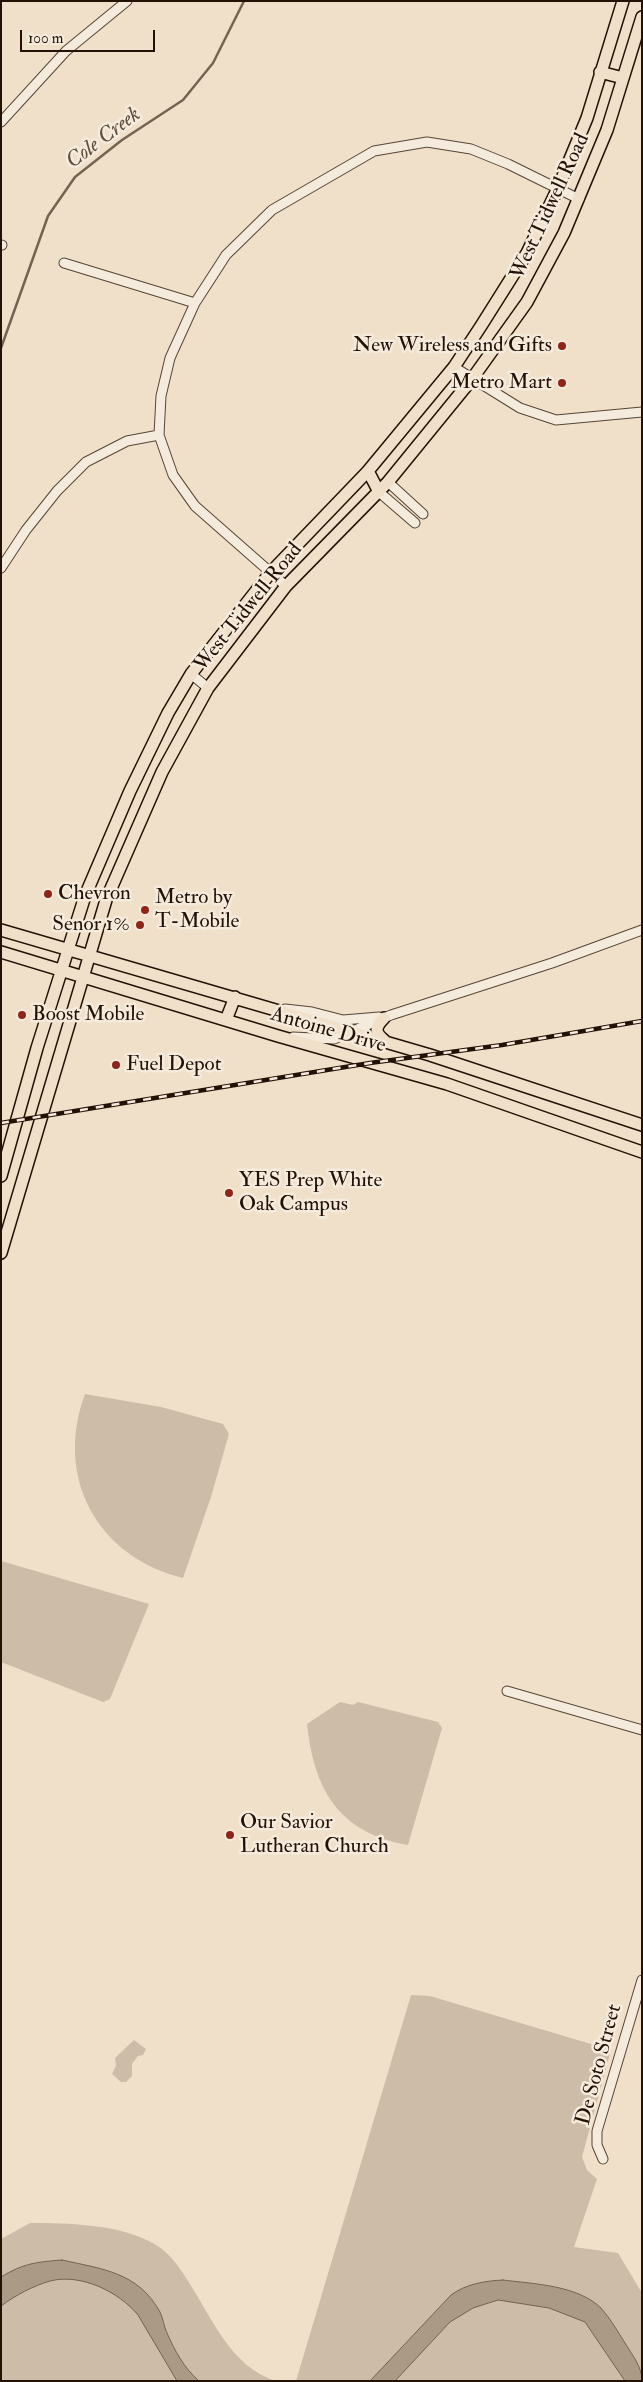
<!DOCTYPE html>
<style>
body{margin:0}
#map{position:relative;width:643px;height:2382px;overflow:hidden;background:#f0e0c9;font-family:"IM FELL Double Pica",serif}
canvas{display:block}
.frame{position:absolute;inset:0;border:2px solid #231105;pointer-events:none}
.scale{position:absolute;left:20px;top:30px;width:135px;height:22px;box-sizing:border-box;border:2px solid #231105;border-top:0;padding-left:6px;font-size:15px;line-height:18px;white-space:nowrap;color:#231105;-webkit-text-stroke:4px #f5ebdc;paint-order:stroke}
</style>
<div id="map">
<canvas width="643" height="2382"></canvas>
<div class="frame"></div>
<div class="scale">100 m</div>
</div>
<script>
const ctx = document.querySelector('canvas').getContext('2d');
ctx.lineJoin = 'round';
function paint(path, color) {
  ctx.fillStyle = color;
  ctx.fill(path, 'evenodd');
}
function stroke(path, color, width, dash) {
  ctx.strokeStyle = color;
  ctx.lineWidth = width;
  ctx.lineCap = dash ? 'butt' : 'round';
  ctx.setLineDash(dash || []);
  ctx.stroke(path);
}
function label(font, color, halo, rows, align = 'center') {
  ctx.font = font + ' "IM FELL Double Pica",serif';
  ctx.lineWidth = 5;
  ctx.setLineDash([]);
  ctx.textBaseline = 'middle';
  ctx.strokeStyle = halo;
  ctx.fillStyle = color;
  for (const [text, x, y, turn = 0] of rows) {
    ctx.save();
    ctx.translate(x, y);
    ctx.rotate((+turn || 0) * Math.PI / 180);
    ctx.textAlign = isNaN(turn) ? turn : align;
    if (halo) ctx.strokeText(text, 0, 0);
    ctx.fillText(text, 0, 0);
    ctx.restore();
  }
}
paint(new Path2D(`
 M85 1394 161 1407 223 1424 229 1434 211 1497 183 1578C97 1557 54 1477 85 1394Z
 M1 1561 149 1604 110 1699 103 1702 1 1662Z
 M340 1702 353 1705 358 1702 438 1722 442 1728 408 1845C339 1833 314 1790 307 1724Z
 M411 1995 430 1996 611 2050 582 2157 587 2170 597 2179 574 2247 618 2253 642 2293V2381H296Z
 M134 2040 146 2049 143 2055 138 2056 132 2064V2076L126 2082H121L112 2074 116 2066 115 2058Z
 M30 2223C68 2223 122 2224 156 2245 171 2254 179 2267 188 2281 212 2318 231 2367 276 2381H1V2239Z`), '#cdbda8');
const water = new Path2D(`
 M62 2260C102 2269 138 2272 160 2312 163 2318 164 2327 167 2333 175 2351 184 2368 199 2381H177L138 2315C119 2292 81 2273 50 2281 33 2286 16 2295 1 2306V2277C24 2263 37 2262 62 2260Z
 M503 2280C534 2284 577 2285 601 2308 610 2318 618 2332 625 2343 632 2355 642 2366 642 2381H625L585 2322 549 2308 498 2300 473 2308 450 2322 395 2381H370L451 2295C466 2284 484 2281 503 2280Z`);
paint(water, '#aa9a86');
stroke(water, '#746352', 1);
stroke(new Path2D(`
 M1 348 48 216 75 177 122 140 183 100 213 63 244 1`), '#746352', 2.5);
const minor = new Path2D(`
 M1 122 66 51 127 1
 M1 245H2
 M64 263 195 303
 M454 367 520 408 556 420 642 412
 M388 482 423 514
 M379 492 415 523
 M1 568 26 530 57 491 86 462 127 441 159 435
 M286 586 195 506 173 475 159 435 161 396 170 358 195 303 226 255 272 210 374 151 427 142 471 149 508 164 579 199
 M191 674 208 688
 M285 1009 312 1012 343 1020 379 1017
 M293 1037 334 1039 391 1015 552 963 642 930
 M507 1691 642 1730
 M603 2159 597 2145V2131L642 1980`);
const major = new Path2D(`
 M600 72 623 78
 M368 471 379 492
 M1 930 430 1055 642 1125
 M1 952 278 1036 447 1084 642 1152
 M384 1018C374 1028 375 1033 385 1041
 M226 1020 235 997
 M1 1176 37 1048 85 896 130 791 168 713 191 674 271 572 368 471 454 367 481 326 527 253 558 188 587 118 623 1
 M1 1253 106 900 162 772 208 688 286 586 388 482 472 379 527 302 564 233 607 130 642 17`);
stroke(minor, '#564536', 11);
stroke(major, '#231105', 14);
stroke(minor, '#f5ebdc', 9);
stroke(major, '#f0e0c9', 11);
const rail = new Path2D(`
 M1 1123 370 1063 502 1045 642 1021`);
stroke(rail, '#231105', 4.5);
stroke(rail, '#f5ebdc', 2.5, [8]);
for (const [x, y, r, color] of [
 [562,346,5,"#8f2418"],
 [562,383,5,"#8f2418"],
 [48,894,5,"#8f2418"],
 [145,910,5,"#8f2418"],
 [140,925,5,"#8f2418"],
 [22,1015,5,"#8f2418"],
 [116,1065,5,"#8f2418"],
 [229,1193,5,"#8f2418"],
 [230,1835,5,"#8f2418"]
]) {
  const dot = new Path2D();
  dot.arc(x, y, r, 0, 2 * Math.PI);
  ctx.fillStyle = color;
  ctx.fill(dot);
  stroke(dot, '#f5ebdc', 2);
}
label('21px', '#231105', '#f5ebdc', [
 ["West Tidwell Road",551,207,-65],
 ["West Tidwell Road",249,608,-51],
 ["Antoine Drive",328,1031,16],
 ["De Soto Street",600,2065,-75]
]);
label('21px', '#231105', '#f5ebdc', [
 ["New Wireless and Gifts",552,346,"right"],
 ["Metro Mart",552,383,"right"],
 ["Chevron",58,894],
 ["Metro by",155,898],
 ["T-Mobile",155,922],
 ["Senor 1%",130,925,"right"],
 ["Boost Mobile",32,1015],
 ["Fuel Depot",126,1065],
 ["YES Prep White",239,1181],
 ["Oak Campus",239,1205],
 ["Our Savior",240,1823],
 ["Lutheran Church",240,1847]
], 'left');
label('italic 22px', '#604f3f', '#f5ebdc', [
 ["Cole Creek",104,139,-37]
]);
</script>
